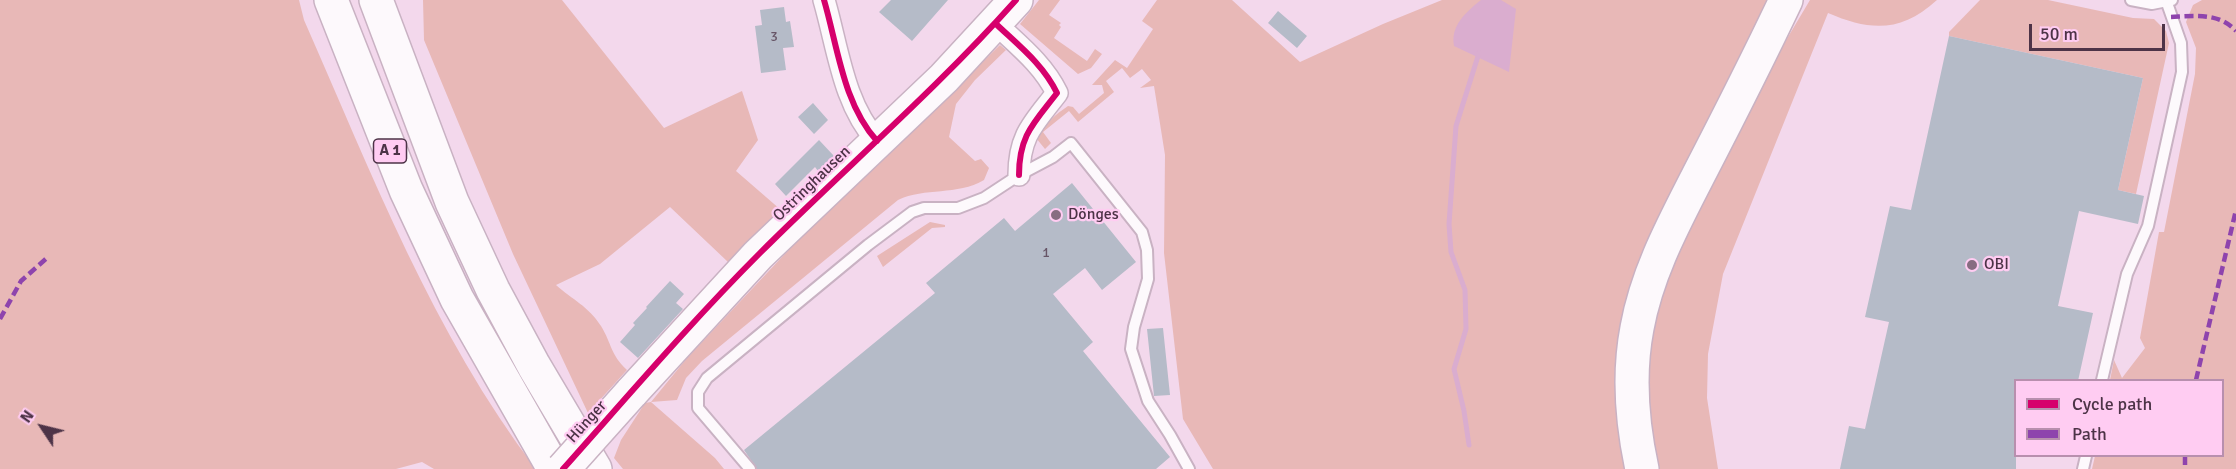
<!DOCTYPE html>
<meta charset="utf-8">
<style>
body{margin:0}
#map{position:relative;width:2236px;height:469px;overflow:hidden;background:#f3d8ec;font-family:Signika,sans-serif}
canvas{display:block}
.legend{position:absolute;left:2014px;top:379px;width:210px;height:78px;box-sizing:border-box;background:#ffccf2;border:2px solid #b88fae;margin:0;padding:8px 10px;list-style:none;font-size:18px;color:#4d3347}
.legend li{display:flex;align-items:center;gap:12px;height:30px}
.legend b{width:30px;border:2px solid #b88fae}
.north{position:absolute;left:12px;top:397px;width:60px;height:60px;-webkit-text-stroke:4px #ffccf2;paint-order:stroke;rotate:305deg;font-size:16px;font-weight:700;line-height:24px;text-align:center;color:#4d3347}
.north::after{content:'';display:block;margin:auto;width:21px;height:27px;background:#4d3347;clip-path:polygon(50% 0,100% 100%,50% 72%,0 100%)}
.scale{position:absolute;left:2029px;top:24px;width:136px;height:27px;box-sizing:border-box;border:3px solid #4d3347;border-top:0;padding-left:8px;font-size:18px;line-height:21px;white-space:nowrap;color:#4d3347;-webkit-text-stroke:4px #ffccf2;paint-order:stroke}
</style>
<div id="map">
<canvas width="2236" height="469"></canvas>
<ul class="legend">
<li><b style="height:8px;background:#d6006c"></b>Cycle path</li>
<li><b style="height:8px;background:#8e44ad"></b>Path</li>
</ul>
<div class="north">N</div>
<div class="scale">50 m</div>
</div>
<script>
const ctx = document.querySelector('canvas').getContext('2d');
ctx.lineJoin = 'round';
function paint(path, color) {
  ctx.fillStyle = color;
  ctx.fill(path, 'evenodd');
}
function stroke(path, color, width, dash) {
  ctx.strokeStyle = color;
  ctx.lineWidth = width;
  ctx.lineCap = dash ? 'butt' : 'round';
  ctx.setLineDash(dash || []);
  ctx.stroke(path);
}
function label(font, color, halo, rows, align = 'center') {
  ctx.font = font + ' Signika,sans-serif';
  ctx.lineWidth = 4.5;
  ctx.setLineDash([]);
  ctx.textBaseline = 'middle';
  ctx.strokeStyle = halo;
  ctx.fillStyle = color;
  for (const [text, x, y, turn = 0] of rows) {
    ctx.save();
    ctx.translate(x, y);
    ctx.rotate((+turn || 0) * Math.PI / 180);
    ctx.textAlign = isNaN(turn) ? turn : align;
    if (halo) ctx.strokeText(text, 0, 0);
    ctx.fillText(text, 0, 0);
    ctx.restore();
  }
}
paint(new Path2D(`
 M0 0H299L304 20C372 174 433 334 536 469H434L422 462 396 469H0Z
 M423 0H562L664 128 742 91 758 140 736 171 781 210 728 262 670 207 600 264 556 285C573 300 588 306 601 326 612 344 610 354 627 370L588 413 513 254 424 40Z
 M1039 0H1060L1049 15 1061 23 1059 25 1061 27 1054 38 1087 61 1095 49 1102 54 1091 68 1078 74 1020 24Z
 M1157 0H1232L1300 62 1383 24 1442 0H1770L1757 21 1752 41 1651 235 1628 469H1213L1183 419 1164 253 1165 155 1154 86 1140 88 1151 80 1142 69 1130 78 1122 68 1106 81 1114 92 1078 122 1069 111 1043 132 1051 143 1045 149 1036 138C1043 125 1056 114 1068 106L1073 107 1079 114 1104 93 1102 85H1092L1115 60 1127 68 1153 29 1142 21Z
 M1810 0H1937C1901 33 1870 31 1828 13L1723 274 1708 354 1707 398 1718 469H1657L1648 430 1646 379 1653 325 1666 272 1757 89Z
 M1980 0H2048L2133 18 2154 19 2166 31 2169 43 2136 194 2118 190 2143 78 1949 36V32Z
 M2202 0H2236V469H2092L2095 456H2222V380H2110L2114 360 2122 378 2145 348 2140 338 2159 232H2164L2195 74 2196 48 2186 22 2193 5Z
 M1000 45 1006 50 975 80 956 104 949 137 975 161 981 159 989 168 984 180C957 196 925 187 898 200L702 361 686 378 677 400 651 402 715 458 724 469H623L614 458 621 440 645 403 651 402 687 358 813 224 873 168Z
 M930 222 945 225V227L932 228 883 267 877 256Z`), '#e8b8b7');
paint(new Path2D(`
 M1481 0H1501L1516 9 1509 72 1454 46C1450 26 1466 12 1481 0Z`), '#daadcf');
stroke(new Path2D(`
 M1469 445 1464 411 1454 369 1466 329 1465 290 1451 252 1449 224 1456 126 1479 53`), '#daadcf', 5);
paint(new Path2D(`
 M891 0H948L912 41 879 12Z
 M784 7 786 22 790 21 794 47 783 48 786 70 761 73 755 26 762 25 760 10Z
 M1278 11 1307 36 1297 48 1268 23Z
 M1949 36 2143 78 2118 190 2144 196 2138 224 2079 211 2058 306 2093 313 2078 381H2016V469H1840L1849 426 1865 429 1889 322 1865 317 1890 206 1911 210Z
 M813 103 828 120 814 134 798 117Z
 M819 140 834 156 818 171 815 167 786 196 775 184Z
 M1072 183 1136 262 1102 290 1085 268 1053 294 1093 342 1083 351 1170 457 1156 469H757L744 450 935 293 926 283 1004 218 1015 231Z
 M670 281 684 294 676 303 683 309 638 358 620 342 635 325 633 323 647 308 646 307Z
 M1163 328 1170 395 1154 396 1147 329Z`), '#b5bbc8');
const service = new Path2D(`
 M2131 0 2152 4 2172 0
 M2102 380 2127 274 2148 226 2182 72 2181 43 2167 3
 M750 469 698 408V392L707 378 868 245 912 212 924 208H958L984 198 1019 175 1053 157 1071 143 1142 232 1147 250 1148 279 1134 327 1131 349 1148 401 1170 435 1189 469
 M2083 469 2086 456`);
const minor = new Path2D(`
 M824 0C838 48 843 103 877 141
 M995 23C1018 45 1043 64 1057 93 1034 123 1019 135 1019 175`);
const primary = new Path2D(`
 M631 393 758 255 944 78 1016 0`);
const motorway = new Path2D(`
 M331 0 406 190 457 299 554 469
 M376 0 452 202 493 290 534 366 595 469
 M1642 469C1632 423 1628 375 1637 328 1647 273 1673 225 1698 176 1728 118 1758 59 1786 0`);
stroke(service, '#c9b2c3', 14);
stroke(minor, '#c9b2c3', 24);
stroke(primary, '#c9b2c3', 36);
stroke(motorway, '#c9b2c3', 36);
stroke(service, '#fdf9fc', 10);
stroke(minor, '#fdf9fc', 21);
stroke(primary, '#fdf9fc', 33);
stroke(motorway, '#fdf9fc', 33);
const primaryBridge = new Path2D(`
 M563 469 631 393`);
stroke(primaryBridge, '#c9b2c3', 36, []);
stroke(primaryBridge, '#fdf9fc', 33);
stroke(new Path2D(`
 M2171 17C2194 16 2219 12 2236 31
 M0 319 21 281 48 257
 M2196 380 2236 210
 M2185 456V469`), '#8e44ad', 4.5, [9, 4.5]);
stroke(new Path2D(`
 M824 0C838 48 843 103 877 141
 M995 23C1018 45 1043 64 1057 93 1034 123 1019 135 1019 175
 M563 469C628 396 691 322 760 253 845 168 936 90 1016 0`), '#d6006c', 6);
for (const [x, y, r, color] of [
 [1056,215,6,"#876d81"],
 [1972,265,6,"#876d81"]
]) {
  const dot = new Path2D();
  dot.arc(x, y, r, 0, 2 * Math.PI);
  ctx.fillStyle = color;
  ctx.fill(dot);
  stroke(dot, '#ffccf2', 2);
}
label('14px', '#675567', null, [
 ["3",774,37],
 ["1",1046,253]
]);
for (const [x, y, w] of [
 [390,151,33]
]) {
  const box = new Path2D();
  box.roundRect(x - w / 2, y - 12, w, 24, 4.5);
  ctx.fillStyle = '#ffccf2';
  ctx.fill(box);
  stroke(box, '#4d3347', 1.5);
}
label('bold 15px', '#4d3347', null, [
 ["A 1",390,151]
]);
label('16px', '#4d3347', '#ffccf2', [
 ["Ostringhausen",812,184,-44],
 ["Hünger",587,422,-48]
]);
label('16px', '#4d3347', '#ffccf2', [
 ["Dönges",1068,215],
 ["OBI",1984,265]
], 'left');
</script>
